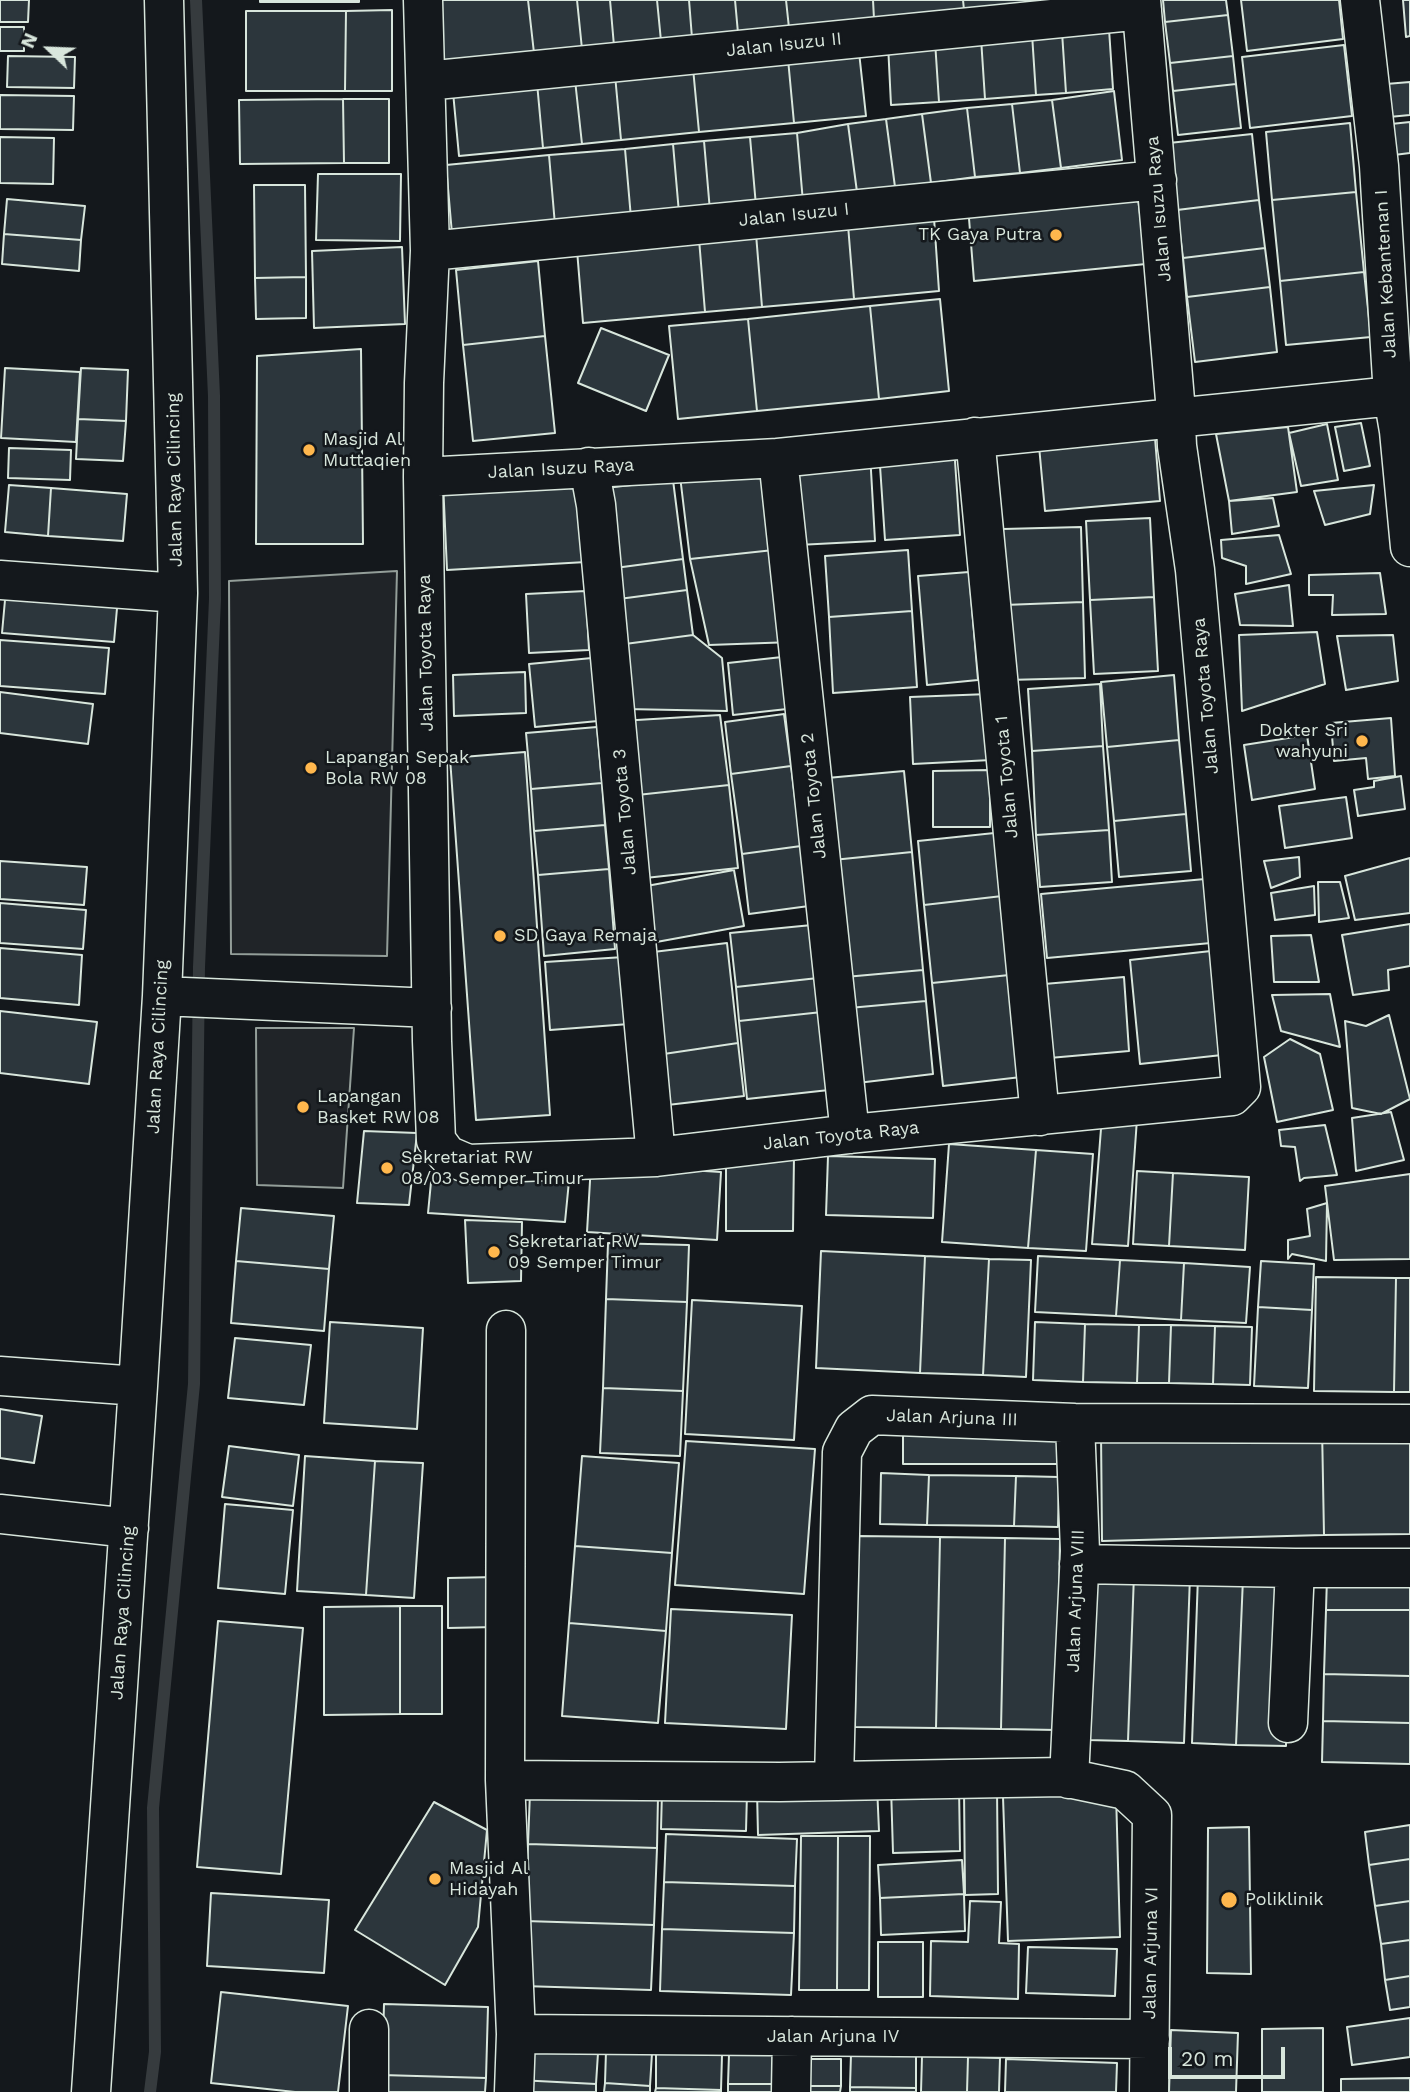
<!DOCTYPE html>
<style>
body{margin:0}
#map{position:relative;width:1410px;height:2092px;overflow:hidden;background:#14181c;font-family:"Work Sans",sans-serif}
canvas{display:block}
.north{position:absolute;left:14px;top:14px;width:70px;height:70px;-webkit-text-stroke:5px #14181c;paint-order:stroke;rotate:293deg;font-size:19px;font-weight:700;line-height:28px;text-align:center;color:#d8e6dc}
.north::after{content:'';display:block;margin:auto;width:24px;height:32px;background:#d8e6dc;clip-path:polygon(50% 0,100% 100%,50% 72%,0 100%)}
.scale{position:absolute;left:1168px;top:2047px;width:117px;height:32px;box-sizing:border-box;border:4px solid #d8e6dc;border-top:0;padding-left:9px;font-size:21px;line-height:24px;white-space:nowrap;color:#d8e6dc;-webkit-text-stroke:5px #14181c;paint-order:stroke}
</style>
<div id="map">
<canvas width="1410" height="2092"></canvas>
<div class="north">N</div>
<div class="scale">20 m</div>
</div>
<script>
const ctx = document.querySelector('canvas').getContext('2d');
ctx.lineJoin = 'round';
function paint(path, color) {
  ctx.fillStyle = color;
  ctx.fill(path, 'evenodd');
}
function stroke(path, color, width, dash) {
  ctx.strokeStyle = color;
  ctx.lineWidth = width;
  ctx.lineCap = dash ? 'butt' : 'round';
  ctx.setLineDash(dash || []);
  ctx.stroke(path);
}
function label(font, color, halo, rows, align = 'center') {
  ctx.font = font + ' "Work Sans",sans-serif';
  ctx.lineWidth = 5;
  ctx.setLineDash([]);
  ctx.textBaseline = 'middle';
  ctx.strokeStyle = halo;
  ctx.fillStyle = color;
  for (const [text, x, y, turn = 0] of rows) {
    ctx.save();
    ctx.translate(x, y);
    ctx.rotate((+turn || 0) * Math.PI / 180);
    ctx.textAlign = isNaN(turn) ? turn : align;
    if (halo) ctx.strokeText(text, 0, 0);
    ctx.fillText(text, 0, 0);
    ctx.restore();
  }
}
const green = new Path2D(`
 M397 571 387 956 231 954 229 581Z
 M256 1028H354L343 1188 257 1185Z`);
paint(green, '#202428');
stroke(green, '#939e99', 2);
stroke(new Path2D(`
 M150 2092 155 2052 153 1808 194 1384 199 967 215 599 214 396 196 0`), '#363b3e', 12);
const building = new Path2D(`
 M0 0H29L28 22H0Z
 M260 0H359V2H260Z
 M433 0H528L534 53 439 63Z
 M528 0H577L582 49 534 53Z
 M577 0H610L614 46 582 49Z
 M610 0H657L661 41 614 46Z
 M657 0H689L692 38 661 41Z
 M689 0H735L738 33 692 38Z
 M735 0H786L789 28 738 33Z
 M786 0H873L874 19 789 28Z
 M873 0H963L964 10 874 19Z
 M963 0H1038L1039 4 964 10Z
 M1163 0H1226L1228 15 1165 22Z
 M1241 0H1339L1343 39 1247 51Z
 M1403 0H1410V36L1406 37Z
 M392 10V91H345L346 11Z
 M246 11H346L345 91H246Z
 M1228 15 1233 56 1170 63 1165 22Z
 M0 27H24V51H0Z
 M1109 29 1113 89 1066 93 1062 32Z
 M1062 32 1066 93 1036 95 1032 34Z
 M1032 34 1036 95 985 99 981 38Z
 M981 38 985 99 939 102 935 41Z
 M935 41 939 102 891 105 888 44Z
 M1344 45 1352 116 1250 128 1242 57Z
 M859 52 866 116 794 123 788 59Z
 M8 56 75 57 74 88 7 87Z
 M1233 56 1236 84 1173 91 1170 63Z
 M788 59 794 123 699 132 693 68Z
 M693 68 699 132 621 140 615 75Z
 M615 75 621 140 582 144 575 80Z
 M575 80 582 144 543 148 537 83Z
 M1410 82V115L1389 117 1386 84Z
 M537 83 543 148 459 156 453 92Z
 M1236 84 1241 128 1178 135 1173 91Z
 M1114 91 1122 160 1061 168 1052 100Z
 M0 95 74 96 73 130 0 129Z
 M343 99H389V163H344Z
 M343 99 344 163 240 164 239 100Z
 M1052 100 1061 168 1020 173 1012 104Z
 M1012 104 1020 173 975 177 967 108Z
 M967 108 975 177 931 183 922 114Z
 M922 114 931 183 895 187 886 119Z
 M886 119 895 187 857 192 848 124Z
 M1410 122V153L1394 155 1391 124Z
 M1350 123 1356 192 1272 200 1266 132Z
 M848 124 857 192 803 202 797 133Z
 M797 133 803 202 756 206 750 137Z
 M1252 134 1259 200 1177 210 1169 143Z
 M0 137 54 138 53 184 0 183Z
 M750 137 756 206 710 211 704 141Z
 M704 141 710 211 679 213 673 144Z
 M673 144 679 213 631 218 625 149Z
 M625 149 631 218 555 225 549 155Z
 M549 155 555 225 452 234 446 165Z
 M318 174H401L400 241 316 240Z
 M254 185H305L306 277 255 278Z
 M1137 190 1146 264 974 281 968 206Z
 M1356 192 1364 272 1280 281 1272 200Z
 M7 199 85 206 81 240 4 234Z
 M1259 200 1265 248 1183 258 1177 210Z
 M934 218 939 291 854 299 848 225Z
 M848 225 854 299 762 307 756 234Z
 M4 234 81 240 79 271 2 264Z
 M756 234 762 307 705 312 699 239Z
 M699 239 705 312 583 323 577 250Z
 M402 247 405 324 314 328 312 251Z
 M1265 248 1270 287 1187 297 1183 258Z
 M538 261 545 336 463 345 456 270Z
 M1364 272 1371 337 1286 345 1280 281Z
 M306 277V318L256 319 255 278Z
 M1270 287 1277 352 1195 362 1187 297Z
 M940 299 949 391 879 399 870 306Z
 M870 306 879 399 757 411 748 319Z
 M748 319 757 411 678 419 669 326Z
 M601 328 669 355 646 411 578 383Z
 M545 336 555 433 473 441 463 345Z
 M361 349 363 544H256L257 356Z
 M5 368 80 372 76 442 1 438Z
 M81 368 128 370 126 421 78 419Z
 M78 419 126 421 123 461 76 459Z
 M1361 423 1370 466 1344 471 1335 427Z
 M1327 424 1338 480 1301 486 1289 433Z
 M1154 425 1160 501 1045 511 1038 435Z
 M1288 427 1297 492 1229 501 1216 434Z
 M954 446 960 535 885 540 879 451Z
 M9 448 71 450 70 480 8 478Z
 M870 453 875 541 798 545 794 458Z
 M774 465 783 549 690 559 680 476Z
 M582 474 586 562 447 570 443 482Z
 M673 480 683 559 615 568 606 488Z
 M9 485 51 488 48 536 5 532Z
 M1374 485 1370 514 1325 525 1314 491Z
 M51 488 127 494 123 541 48 536Z
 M1273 498 1279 526 1232 534 1229 501Z
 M1150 518 1154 597 1090 600 1086 521Z
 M1081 527 1083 602 1004 605 1003 529Z
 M1279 535 1291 574 1246 584V566L1222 558 1221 540Z
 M783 549 793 642 709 645 690 559Z
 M908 550 912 611 829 617 825 556Z
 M683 559 687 590 619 599 615 568Z
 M969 572 978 680 927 685 918 576Z
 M1380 573 1386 614 1332 615 1333 595H1309V575Z
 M1289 585 1293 626 1240 625 1235 594Z
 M6 589 118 597 114 642 2 633Z
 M687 590 693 635 625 644 619 599Z
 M586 591 589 650 529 653 526 594Z
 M1154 597 1158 671 1094 674 1090 600Z
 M1083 602 1085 678 1007 680 1004 605Z
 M912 611 917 687 833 693 829 617Z
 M1317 632 1325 684 1242 711 1239 635Z
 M693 635 722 658 727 711 625 709V644Z
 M1393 635 1398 681 1346 690 1337 636Z
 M0 640 109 648 105 694 0 686Z
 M791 656 796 708 733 715 728 663Z
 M592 658 598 721 535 727 529 664Z
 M525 672 526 713 454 716 453 675Z
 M1174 675 1179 740 1107 747 1101 682Z
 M1100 684 1103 746 1032 751 1028 689Z
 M0 692 93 704 88 744 0 733Z
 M989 694 991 760 913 764 910 697Z
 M784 714 791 766 731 774 725 722Z
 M720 715 729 785 628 796 620 721Z
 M1391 718 1395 776 1368 779 1366 758 1334 761 1331 723Z
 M597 727 602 783 531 789 526 733Z
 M1307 735 1315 789 1252 800 1244 745Z
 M1179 740 1186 814 1114 821 1107 747Z
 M1103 746 1109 830 1036 835 1032 751Z
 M525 752 550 1115 476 1120 450 758Z
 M791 766 801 846 742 854 731 774Z
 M990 770V827H933V771Z
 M904 771 912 852 823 861 816 779Z
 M1401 776 1405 809 1358 816 1354 790 1374 787V781Z
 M602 783 605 825 534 831 531 789Z
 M729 785 738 868 636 879 628 796Z
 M1346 797 1352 838 1285 848 1279 806Z
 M1186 814 1191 871 1119 877 1114 821Z
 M605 825 609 869 538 875 534 831Z
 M1109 830 1112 882 1040 887 1036 835Z
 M1004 832 1011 895 924 905 918 841Z
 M801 846 809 906 749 914 742 854Z
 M912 852 923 970 834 978 823 861Z
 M1299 857 1300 877 1271 888 1264 861Z
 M1410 858V913L1355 920 1345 876Z
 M0 861 87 867 84 905 0 899Z
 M609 869 615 949 544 956 538 875Z
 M734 870 744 926 651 943 641 887Z
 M1205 879 1211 943 1047 958 1041 894Z
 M1318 882H1340L1349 918 1319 922Z
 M1314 886 1315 915 1275 920 1271 893Z
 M1011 895 1019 974 932 983 924 905Z
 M0 903 86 910 83 949 0 943Z
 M1410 924V966L1388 970 1389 990 1353 995 1342 935Z
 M812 925 818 978 736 987 730 933Z
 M1311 935 1319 982H1274L1271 936Z
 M727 943 738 1043 657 1055 645 953Z
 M0 948 82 955 79 1005 0 998Z
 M1211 951 1222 1055 1140 1064 1130 960Z
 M624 957 629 1024 550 1030 545 962Z
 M923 970 926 1001 838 1009 834 978Z
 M1019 974 1030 1076 943 1086 932 983Z
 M1124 977 1129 1051 1038 1059 1033 985Z
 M818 978 822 1012 739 1021 736 987Z
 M1330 994 1340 1047 1281 1031 1272 995Z
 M926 1001 933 1074 849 1084 838 1009Z
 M0 1011 97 1022 89 1084 0 1073Z
 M822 1012 829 1090 747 1099 739 1021Z
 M1389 1015 1410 1099 1381 1114 1352 1108 1345 1021 1366 1026Z
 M1290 1039 1320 1054 1333 1110 1277 1122 1264 1057Z
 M738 1043 744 1096 659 1106 657 1055Z
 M1391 1112 1404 1160 1356 1171 1352 1118Z
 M1102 1116 1137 1119 1128 1246 1092 1244Z
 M1325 1125 1337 1175 1304 1178 1300 1181 1295 1147 1281 1146 1279 1130Z
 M364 1131 417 1133 409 1205 357 1203Z
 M949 1144 1036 1150 1028 1248 942 1242Z
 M1036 1150 1093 1154 1086 1251 1028 1248Z
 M726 1156H794L793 1231H726Z
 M828 1156 935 1159 933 1218 826 1215Z
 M591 1164 721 1172 717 1240 587 1232Z
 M1137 1171 1173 1173 1169 1246 1133 1244Z
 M432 1172 569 1181 565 1222 428 1213Z
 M1173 1173 1249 1177 1245 1250 1169 1246Z
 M1410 1174V1259L1334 1260 1325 1186Z
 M1327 1203 1326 1261 1292 1254 1288 1259V1240L1310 1236 1307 1209Z
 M241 1208 334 1216 329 1269 236 1261Z
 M465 1220 522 1222 521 1281 468 1283Z
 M608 1243 689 1245 687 1302 606 1299Z
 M821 1251 925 1256 920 1373 816 1368Z
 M925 1256 989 1259 983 1375 920 1373Z
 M1038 1256 1120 1260 1116 1316 1035 1312Z
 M989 1259 1031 1260 1026 1377 983 1375Z
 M1120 1260 1184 1263 1181 1320 1116 1316Z
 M236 1261 329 1269 324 1331 231 1323Z
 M1261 1261 1314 1264 1312 1310 1258 1307Z
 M1184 1263 1250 1267 1246 1323 1181 1320Z
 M1316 1277 1396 1278 1394 1392 1314 1391Z
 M1396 1278H1410V1392H1394Z
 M606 1299 687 1302 683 1391 603 1388Z
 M692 1300 802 1306 794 1440 685 1434Z
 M1258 1307 1312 1310 1308 1388 1254 1386Z
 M330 1322 423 1328 417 1429 324 1423Z
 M1035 1322 1085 1324 1083 1382 1033 1380Z
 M1085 1324 1139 1325 1137 1383 1083 1382Z
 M1139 1325H1171L1169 1383H1137Z
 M1171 1325 1215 1326 1213 1384 1169 1383Z
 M1215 1326 1252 1327 1250 1385 1213 1384Z
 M235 1338 311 1345 304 1405 228 1398Z
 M603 1388 683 1391 680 1456 600 1453Z
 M0 1409 42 1416 34 1463 0 1458Z
 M1410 1425V1534L1324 1535 1322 1427Z
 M1322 1427 1324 1535 1102 1541 1101 1432Z
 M903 1428H1058V1464H903Z
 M686 1441 815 1449 804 1594 675 1585Z
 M229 1446 299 1455 293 1506 222 1497Z
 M305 1456 375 1461 366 1595 297 1591Z
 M582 1456 679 1463 672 1553 575 1546Z
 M375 1461 423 1463 414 1598 366 1595Z
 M881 1473 929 1475 927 1525 880 1524Z
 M929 1475 1016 1476 1014 1526 927 1525Z
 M1016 1476 1059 1477 1058 1527 1014 1526Z
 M225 1504 293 1510 285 1594 218 1588Z
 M858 1536 940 1537 936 1728 855 1727Z
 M940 1537 1005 1538 1001 1729 936 1728Z
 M1005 1538 1060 1539 1057 1730 1001 1729Z
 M575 1546 672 1553 666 1631 569 1623Z
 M1091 1573 1134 1574 1128 1741 1087 1740Z
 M1134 1574 1190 1576 1184 1743 1128 1741Z
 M1198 1576 1243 1578 1236 1745 1192 1743Z
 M496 1577V1627L448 1628V1578Z
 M1288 1577 1286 1746 1236 1745 1243 1578Z
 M1327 1577H1410V1610H1326Z
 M400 1606H442V1714H400Z
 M400 1606V1714L324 1715V1607Z
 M671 1609 792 1615 786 1729 665 1723Z
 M1326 1610H1410V1676L1324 1674Z
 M218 1621 303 1628 281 1874 197 1867Z
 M569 1623 666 1631 658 1723 562 1716Z
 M1324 1674 1410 1676V1723L1323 1721Z
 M1323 1721 1410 1723V1764L1322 1762Z
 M877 1786 879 1831 758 1835 757 1791Z
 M959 1786 960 1851 893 1853 891 1787Z
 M997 1788 998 1894 965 1895 964 1789Z
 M662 1791 747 1793 746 1831 661 1829Z
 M530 1792 658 1796 657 1848 528 1844Z
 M1116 1793 1120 1937 1008 1941 1003 1797Z
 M434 1802 487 1830 478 1927 445 1985 355 1930Z
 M1410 1825V1859L1369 1865 1365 1832Z
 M1249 1827 1251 1974 1207 1973 1208 1828Z
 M666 1834 797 1839 795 1886 664 1882Z
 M801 1836H838L837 1990H799Z
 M838 1836H870L869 1990H837Z
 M528 1844 657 1848 654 1925 525 1921Z
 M1410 1859V1901L1375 1906 1369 1865Z
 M962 1860 964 1894 880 1898 878 1865Z
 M664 1882 795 1886 794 1933 662 1929Z
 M211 1893 329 1900 324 1973 207 1966Z
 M964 1894 965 1931 881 1935 880 1898Z
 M970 1901 1001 1902 999 1943 1019 1944 1018 1999 930 1996 931 1941 968 1942Z
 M1410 1901V1940L1381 1944 1375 1906Z
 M525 1921 654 1925 651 1990 523 1986Z
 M662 1929 794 1933 791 1995 660 1991Z
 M1410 1940V1976L1385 1980 1381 1944Z
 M878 1942H923V1997H878Z
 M1028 1947 1117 1949 1115 1996 1026 1993Z
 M1410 1976V2007L1390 2010 1385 1980Z
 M221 1992 348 2006 338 2092H295L211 2083Z
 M384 2004 488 2007 486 2078 382 2075Z
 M1410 2018V2057L1352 2065 1347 2027Z
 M1323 2028V2092H1262V2029Z
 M1171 2030 1238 2033 1236 2092H1169Z
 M520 2049 598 2053 596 2084 518 2080Z
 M606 2051 652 2053 650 2086 605 2083Z
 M656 2053 722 2055 721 2090 656 2088Z
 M729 2054H778V2084H728Z
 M851 2054 916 2055V2088L850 2087Z
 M922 2056 968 2057 967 2092H921Z
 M968 2057 1000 2058 999 2092H967Z
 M794 2059H841V2086H794Z
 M1006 2059 1117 2063 1116 2092H1005Z
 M382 2075 486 2078 485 2092H381Z
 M1410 2078V2092H1341V2079Z
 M518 2080 596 2084V2092H517Z
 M605 2083 650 2086V2092H604Z
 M728 2084H778V2092H728Z
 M794 2086H841L840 2092H794Z
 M850 2087 916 2088V2092H850Z
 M656 2088 721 2090V2092H655Z`);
paint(building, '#2c363c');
stroke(building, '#d8e6dc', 2);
const minor = new Path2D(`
 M423 0 430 251 424 383 423 477 432 1041 436 1140 447 1155 468 1164 656 1157 850 1134 1232 1096 1241 1087 1195 570 1177 446 1175 400 1141 0
 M1360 0 1379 166 1393 396 1399 431 1410 547
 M426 81 1142 10
 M430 251 1157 180
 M975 437 1040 1116
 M778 458 850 1134
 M589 467 596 505 656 1157
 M423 477 778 458 1393 396
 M0 580 178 593
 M162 996 432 1008
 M506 1330 505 1780 516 2034 514 2092
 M0 1376 138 1386
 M0 1514 129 1528
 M1079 1564 1295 1568H1410
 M1288 1723 1295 1568
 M1069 1779 1080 1551 1075 1423
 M505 1780 780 1782 1063 1777 1125 1790 1152 1815 1149 2092
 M834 1781 842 1452 854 1429 872 1415 1075 1423 1410 1424
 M516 2034 1150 2039
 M91 2092 138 1386 162 996 178 593 164 0
 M369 2092V2029
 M791 2092 792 2036`);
stroke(minor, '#d8e6dc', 41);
stroke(minor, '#14181c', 38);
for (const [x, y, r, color] of [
 [1056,235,7,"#ffb74d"],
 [309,450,7,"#ffb74d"],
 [1362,741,7,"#ffb74d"],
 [311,768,7,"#ffb74d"],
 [500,936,7,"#ffb74d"],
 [303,1107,7,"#ffb74d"],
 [387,1168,7,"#ffb74d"],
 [494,1252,7,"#ffb74d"],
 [435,1879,7,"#ffb74d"],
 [1229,1900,9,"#ffb74d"]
]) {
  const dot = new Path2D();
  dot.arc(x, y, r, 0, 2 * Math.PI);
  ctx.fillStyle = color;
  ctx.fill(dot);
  stroke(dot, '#14181c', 2.5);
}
label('18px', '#d8e6dc', '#14181c', [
 ["Jalan Isuzu II",784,45,-6],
 ["Jalan Isuzu Raya",1159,209,-95],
 ["Jalan Isuzu I",794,215,-6],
 ["Jalan Kebantenan I",1386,274,-93],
 ["Jalan Isuzu Raya",561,469,-3],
 ["Jalan Raya Cilincing",175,480,-91],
 ["Jalan Toyota Raya",426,653,-91],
 ["Jalan Toyota Raya",1206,696,-95],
 ["Jalan Toyota 1",1007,777,-95],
 ["Jalan Toyota 2",814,796,-96],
 ["Jalan Toyota 3",625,812,-95],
 ["Jalan Raya Cilincing",158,1047,-87],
 ["Jalan Toyota Raya",841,1136,-6],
 ["Jalan Arjuna III",952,1418,2],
 ["Jalan Arjuna VIII",1076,1601,-88],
 ["Jalan Raya Cilincing",123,1613,-86],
 ["Jalan Arjuna VI",1151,1953,-89],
 ["Jalan Arjuna IV",833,2037]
]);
label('18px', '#d8e6dc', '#14181c', [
 ["TK Gaya Putra",1042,235,"right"],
 ["Masjid Al",323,440],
 ["Muttaqien",323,461],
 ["Dokter Sri",1348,731,"right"],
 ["wahyuni",1348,752,"right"],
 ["Lapangan Sepak",325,758],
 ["Bola RW 08",325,779],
 ["SD Gaya Remaja",514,936],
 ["Lapangan",317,1097],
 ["Basket RW 08",317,1118],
 ["Sekretariat RW",401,1158],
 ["08/03 Semper Timur",401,1179],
 ["Sekretariat RW",508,1242],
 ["09 Semper Timur",508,1263],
 ["Masjid Al",449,1869],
 ["Hidayah",449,1890],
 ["Poliklinik",1245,1900]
], 'left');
</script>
